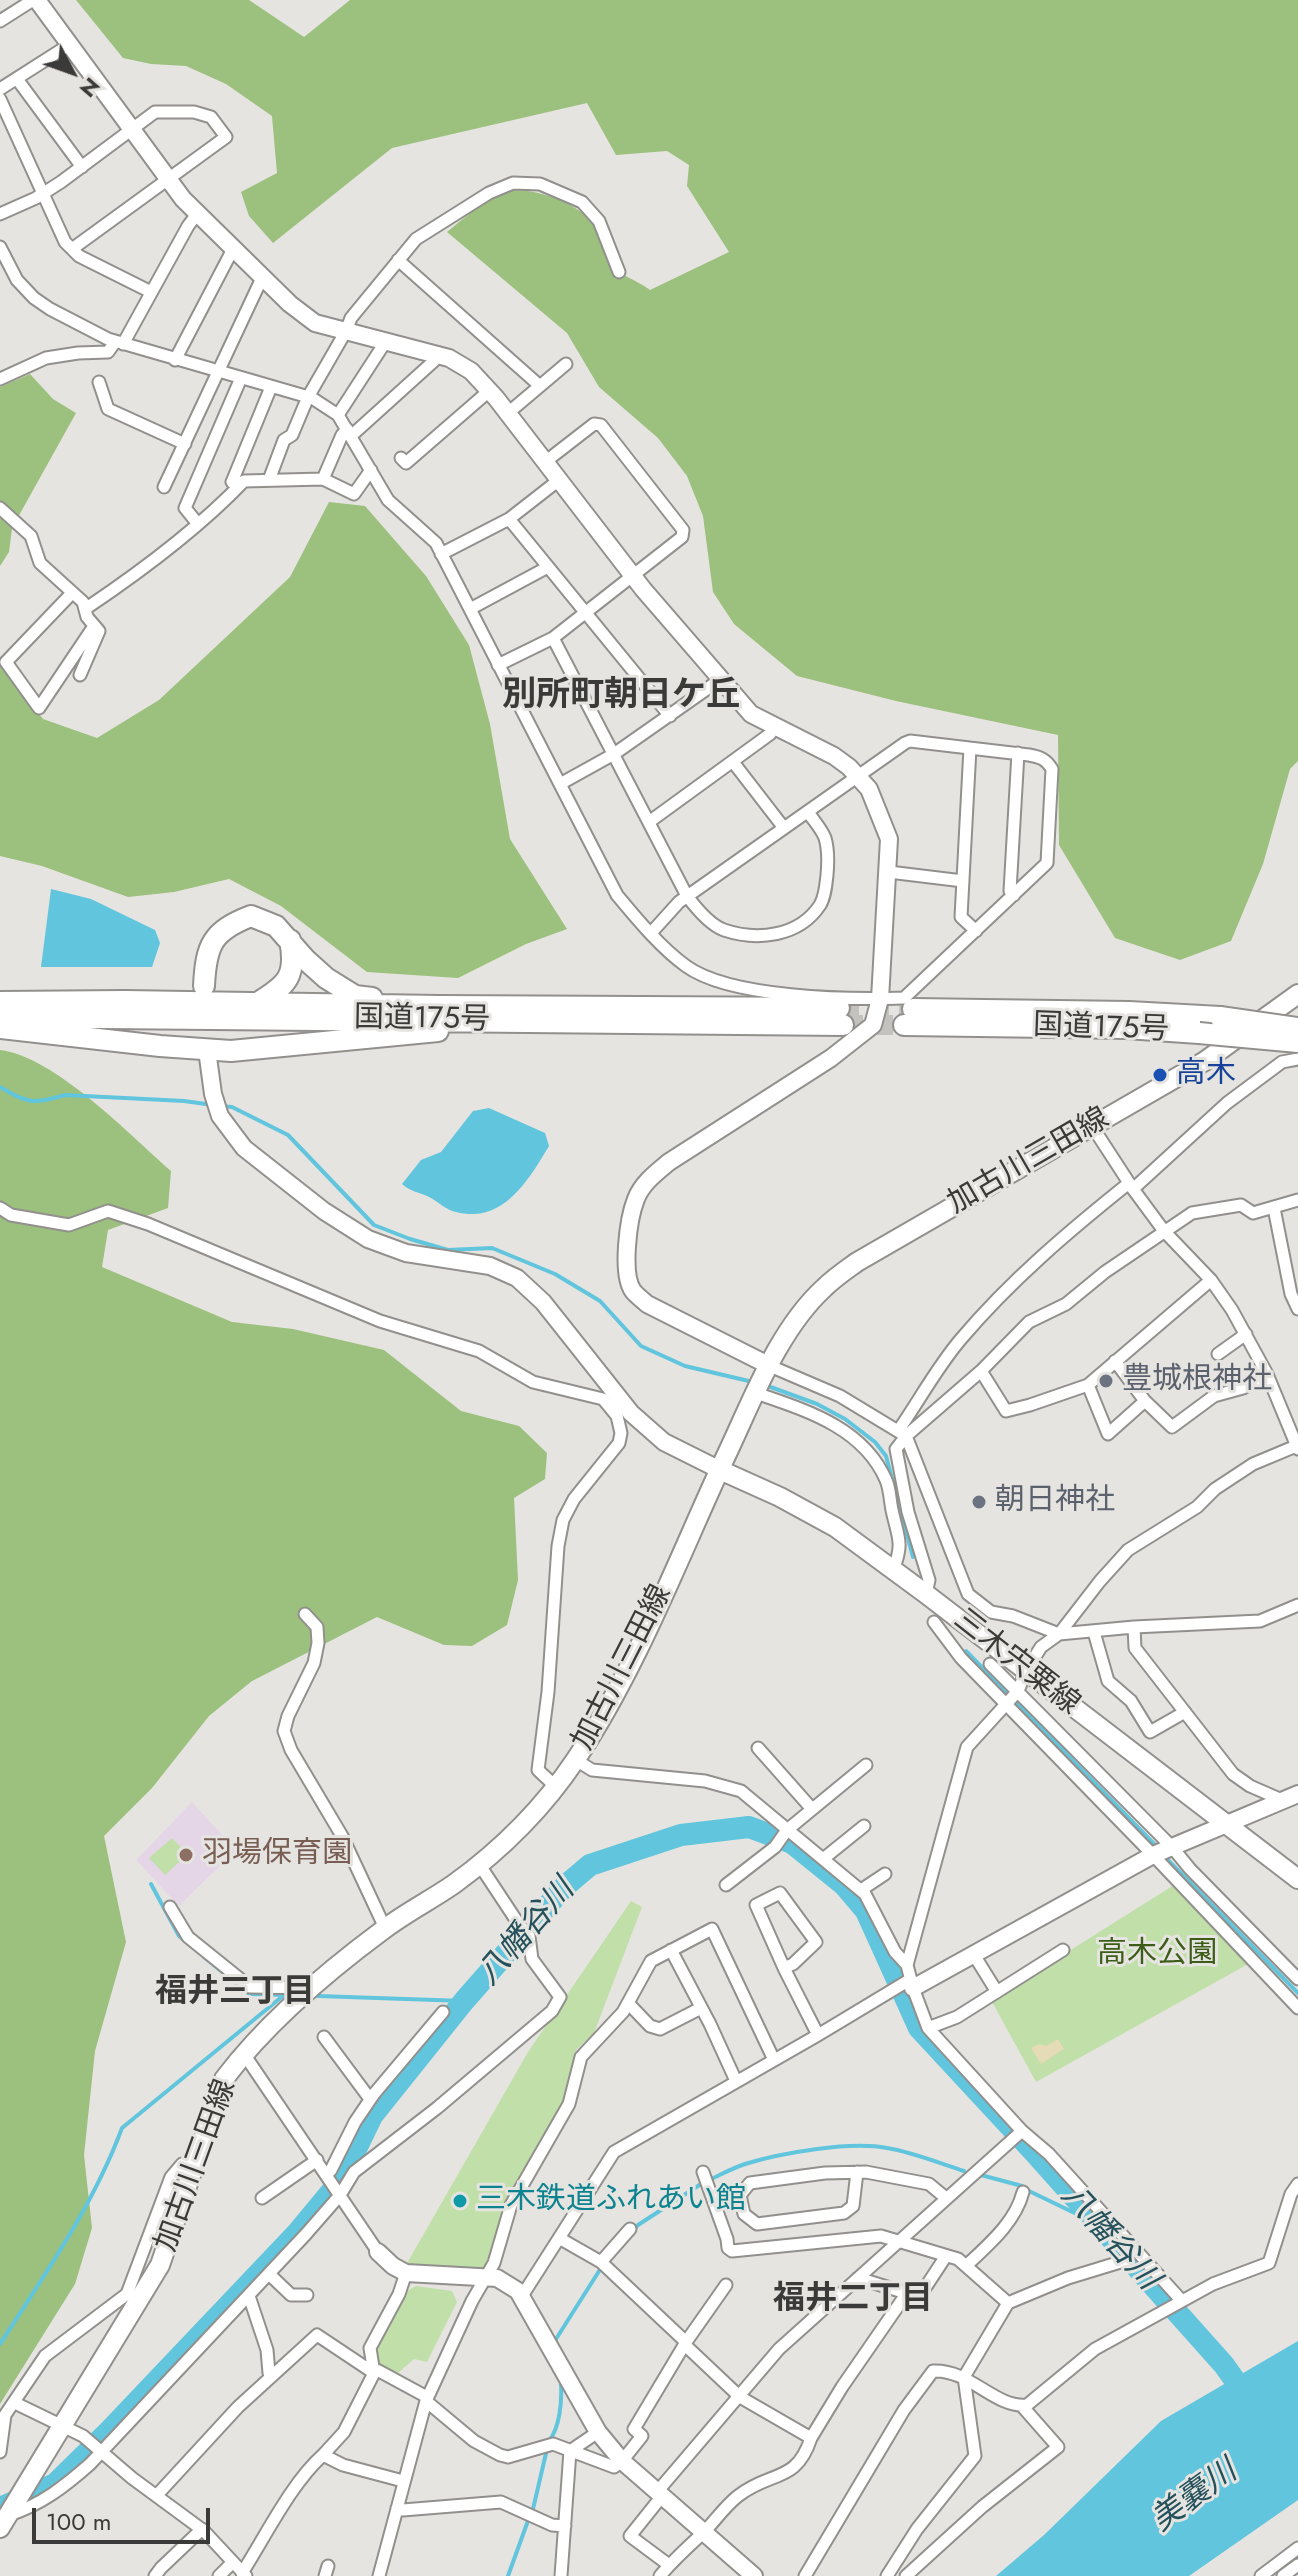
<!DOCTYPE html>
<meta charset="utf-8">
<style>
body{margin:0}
#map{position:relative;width:1298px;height:2576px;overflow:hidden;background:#e6e4e0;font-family:Jost,sans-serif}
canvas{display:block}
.north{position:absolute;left:32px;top:32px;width:80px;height:80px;-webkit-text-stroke:6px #e6e4e0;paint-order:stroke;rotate:131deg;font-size:22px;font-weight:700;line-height:32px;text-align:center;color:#3a3a38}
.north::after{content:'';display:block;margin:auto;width:28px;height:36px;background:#3a3a38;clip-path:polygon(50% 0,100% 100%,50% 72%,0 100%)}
.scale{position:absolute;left:32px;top:2508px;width:178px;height:36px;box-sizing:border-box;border:4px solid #3a3a38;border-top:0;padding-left:10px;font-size:24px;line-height:28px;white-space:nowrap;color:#3a3a38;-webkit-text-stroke:6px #e6e4e0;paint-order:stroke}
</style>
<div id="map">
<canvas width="1298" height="2576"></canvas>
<div class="north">N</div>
<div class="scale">100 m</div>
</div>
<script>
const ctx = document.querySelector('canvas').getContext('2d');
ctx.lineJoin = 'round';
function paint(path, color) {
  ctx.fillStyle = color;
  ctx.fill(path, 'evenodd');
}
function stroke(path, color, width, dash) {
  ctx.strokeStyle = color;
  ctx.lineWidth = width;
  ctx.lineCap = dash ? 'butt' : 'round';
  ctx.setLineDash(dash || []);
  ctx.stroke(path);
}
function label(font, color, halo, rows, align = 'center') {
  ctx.font = font + ' Jost,"Noto Sans JP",sans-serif';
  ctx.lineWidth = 6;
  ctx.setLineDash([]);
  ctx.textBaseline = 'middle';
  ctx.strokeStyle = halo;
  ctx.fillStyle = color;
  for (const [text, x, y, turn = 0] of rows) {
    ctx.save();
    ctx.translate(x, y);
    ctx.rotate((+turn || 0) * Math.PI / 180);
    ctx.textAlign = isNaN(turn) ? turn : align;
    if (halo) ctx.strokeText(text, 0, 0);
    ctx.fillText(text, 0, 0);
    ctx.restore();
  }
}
paint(new Path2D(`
 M192 1802 236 1850 179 1906 136 1860Z`), '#e4d5e7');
paint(new Path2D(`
 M172 1838 188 1854 165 1875 149 1858Z
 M1174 1885 1250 1963 1036 2082 991 2000Z
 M631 1901 642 1907 594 2033 576 2050 563 2101 533 2156 484 2267 481 2270 406 2265 528 2052Z
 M416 2286 452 2291 457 2302 427 2362 414 2359 396 2375 377 2365 376 2345 407 2291Z`), '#c1dfa8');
paint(new Path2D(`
 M76 0H249L304 37 350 0H1298V761L1290 769 1263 864 1231 941 1180 960 1115 938 1059 845 1058 735 896 701 797 676 734 624 713 592 703 516 687 476 658 438 599 387 567 333 447 232C464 218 482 202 502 193 525 183 578 203 592 222 601 235 607 260 618 271 622 275 643 284 650 290L729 252 687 186 689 165 667 151 616 155 587 103 392 148 273 243 249 216 241 192 277 173 272 116 226 84 186 66 151 64 123 58Z
 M30 374 53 399 76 413 12 528 9 552 0 566V387Z
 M329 502 365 506 426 576 469 645 490 724 510 839 567 929 526 944 458 978 367 972 281 906 229 879 174 892 128 897 42 866 0 856V662L43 719 97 738 159 700 290 577Z
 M0 1050C54 1056 130 1135 171 1171L168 1208 108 1230 102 1267 232 1322 293 1329 384 1350 461 1411 519 1426 547 1453 545 1479 514 1498 518 1580 507 1625 472 1646 444 1645 377 1617 252 1681 209 1716 152 1788 104 1836 126 1942 95 2051 84 2155 92 2228 75 2284 0 2404Z`), '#9cc07d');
paint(new Path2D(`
 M1058 2039 1064 2049 1041 2064 1031 2048 1039 2044 1046 2046Z`), '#e5dbb6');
paint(new Path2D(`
 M51 889 91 899 155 930 160 943 152 967H41Z
 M489 1108 545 1133 549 1146C528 1181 503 1224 456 1212 446 1210 439 1202 429 1197 419 1192 411 1192 402 1184L421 1160 441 1152 473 1111Z
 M1298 2341V2500L1189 2576H996L1044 2535 1161 2421Z`), '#60c5dd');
stroke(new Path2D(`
 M0 1087C29 1104 32 1104 65 1095L184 1101 213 1105
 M221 1106 232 1107 288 1135 374 1225 410 1239 448 1250 492 1248 555 1274 600 1301 641 1346 685 1366 753 1382
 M765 1385 817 1404 845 1419 875 1442 886 1456 913 1557
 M966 1651 1157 1847
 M1165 1857 1298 1993
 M151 1884 179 1936 185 1941
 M204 1957 249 1994 284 1995
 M318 1996 464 2001
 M981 2175 1022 2186
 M711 2179C722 2174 733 2168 745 2164 781 2153 849 2141 887 2148 912 2152 939 2163 964 2171
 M1029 2191 1087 2219 1091 2216
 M632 2231 638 2225 704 2182
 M0 2344C45 2274 93 2206 122 2128L284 1995
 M556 2346V2339L601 2268
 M549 2441C560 2427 562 2401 561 2384
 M533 2509 547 2449
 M508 2576 529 2518`), '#60c5dd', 4);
stroke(new Path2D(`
 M0 2508 55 2484 110 2430 298 2232 341 2180 372 2116 464 2001 564 1887 590 1865 681 1835 749 1827 792 1843 844 1885 866 1911 919 2028 1034 2152 1224 2365 1251 2403`), '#60c5dd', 22);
stroke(new Path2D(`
 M839 1008 913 1009
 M843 1025H904`), '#c4c2be', 20, [20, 10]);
const street = new Path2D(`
 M0 21 33 0
 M17 79 82 167
 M0 89 69 45
 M0 99 65 242 79 256 151 292
 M0 214 36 198 61 182 155 112H194L211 117 226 137 72 249
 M0 247 17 280 34 298 50 309 108 339 312 398 338 415 388 500 436 543 617 895C637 919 660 947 686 966 730 998 849 1000 904 998L1047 863 1052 769C1046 759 1040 757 1029 755L910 741 905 743 679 902 651 933
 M398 260 540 386
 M123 344 188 226 197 214
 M175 360 233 249
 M0 379 46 358 78 353 108 352 115 342
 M99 382 108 409 185 444
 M508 413 566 364
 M338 415 386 341
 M351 436 434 361 435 354
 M401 458 406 463 489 391
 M323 479 342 435 347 429
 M269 480 284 440 292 435 308 397 346 331 351 318 416 239 489 193 513 183 540 184 582 202 599 221 619 272
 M164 487 262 278
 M238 487 232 482 271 387
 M0 508 31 536 40 563 83 602 87 617 99 631 80 675
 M509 519 670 716
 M198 524 185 508 241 378
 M441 554 509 519 559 480
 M72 593 6 662 39 708 94 626
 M85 607H88C143 570 198 529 244 481L323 479 354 494 371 470
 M470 609 548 567
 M553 638 687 896C696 908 710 925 724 930 757 941 799 937 820 905 825 897 826 885 827 875 828 864 828 848 825 838 821 828 813 820 808 812
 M498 665 553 638 682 537 683 530 601 425 594 424 545 462
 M970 748 961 917 976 931
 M733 762 784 828
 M560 784 614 754 721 679
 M649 822 770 734 775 726
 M889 872 963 881
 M1014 895 1010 891 1018 753
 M1092 1126 1133 1189 1164 1231 1211 1280 1232 1310 1267 1374 1298 1449
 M1133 1189 1227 1103 1282 1062 1298 1059
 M0 1208 11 1215 69 1225 108 1211 148 1224 380 1321 479 1351 533 1382 603 1399 617 1416 621 1433 619 1443 574 1499 563 1520 558 1546 548 1692 538 1770 556 1787
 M1274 1208 1291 1294 1298 1309
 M1218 1354 1246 1334
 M1115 1361 1145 1401 1172 1427 1214 1396 1243 1388 1267 1374
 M770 1366 840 1396 906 1436 968 1594 991 1612 1013 1616 1059 1634 1134 1627 1260 1621 1298 1605
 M981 1371 1029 1322 1066 1304 1105 1272 1192 1213 1241 1205 1253 1213 1298 1200
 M1088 1385 1108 1434 1145 1401
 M756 1393C805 1410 863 1427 886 1480 890 1489 890 1501 892 1510 898 1538 904 1543 893 1570
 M898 1431C919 1401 937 1367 961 1339 1011 1280 1069 1231 1129 1183
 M926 1594 929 1580 908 1512 896 1449 906 1436 981 1371 1006 1411 1030 1405 1088 1385 1211 1280
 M305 1614 317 1627 318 1643 314 1663 288 1716 284 1731 291 1750 342 1836 385 1928
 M934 1622 961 1658 1153 1855 1298 2008
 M1134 1627 1135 1648 1233 1774 1250 1786 1282 1800
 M1094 1632 1108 1681 1131 1701 1150 1732 1185 1712
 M990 1664 1172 1847 1190 1869 1298 1979
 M758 1748 812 1809
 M576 1760 592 1770 705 1781 741 1791 865 1894 895 1952 907 1965 913 1988 928 2028 1022 2131 1049 2154 1181 2300
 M823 1859 864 1826
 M726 1885 775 1847 787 1830 866 1765
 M861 1890 885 1874
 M170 1907 188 1937 250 1987 311 1988
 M671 1950 710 2024 736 2081
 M974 1955 997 1992
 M907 1965 967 1747 1018 1691 1026 1671 1041 1647 1059 1634 1100 1581 1128 1550 1197 1507 1215 1489 1253 1464 1296 1446
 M784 1968 793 1964 816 1942 780 1893 756 1905 784 1968 788 1976 818 2035
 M628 2003 650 2026 660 2029 701 2008
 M928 2028 957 2017 1063 1950
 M324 2037 370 2099
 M244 2054 378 2252
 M703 2172 727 2239 728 2248 732 2251 881 2236 958 2259 1008 2303
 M857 2172 853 2206 844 2213 757 2224 744 2214 740 2195 750 2183 825 2173 866 2172 929 2184 946 2198
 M327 2174 331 2170 355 2122 374 2094 443 2012
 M262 2198 317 2160
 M717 2205 741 2200
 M559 2238 601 2262 686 2342
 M601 2262 630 2229
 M966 2266C988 2245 1015 2223 1023 2192
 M269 2274 291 2295H307
 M858 2278 919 2297 946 2256
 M249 2296 267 2350 269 2373 272 2376
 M522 2296 614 2152 818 2035 911 1979
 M685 2345 740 2397 811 2438 842 2387 907 2293
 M373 2370 379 2371 427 2397
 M426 2401 474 2441 500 2455 508 2457 553 2444 614 2467 622 2461 642 2436 634 2429 686 2342 726 2285
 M15 2403 83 2436 132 2478 204 2531 246 2576
 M0 2452 5 2415 45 2356 127 2294 171 2177 182 2164 194 2168
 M323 2455 344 2432 374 2373 370 2348 399 2294 406 2273
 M657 2492 779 2349 1022 2131
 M157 2495 238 2407 317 2335 374 2373
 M662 2496 630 2536 669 2565
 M397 2508 403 2510 501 2502 552 2525 565 2526
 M9 2515C41 2505 65 2486 90 2464L306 2234 340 2195 354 2172 437 2108 552 2011 560 1997 532 1959 529 1936 520 1926 479 1864
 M242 2573C265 2537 292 2482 323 2455L343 2465 403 2481
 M155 2576 161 2568 202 2529
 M219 2576 232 2563
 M325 2576 328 2566
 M379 2576 426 2401 472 2301 494 2263 511 2205 569 2104 581 2057 623 2012 651 1961 712 1929 774 2060
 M561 2576 570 2451 598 2432
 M660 2576C673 2560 688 2547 704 2532 715 2521 725 2506 738 2496 771 2470 796 2484 811 2438
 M805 2576 904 2410 933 2371C970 2369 994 2408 1027 2405L1095 2349 1213 2284 1269 2263 1291 2194 1298 2184
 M887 2576 917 2529 975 2456 964 2377 1008 2303 1068 2278 1127 2260
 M906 2576 982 2507 1058 2447 1022 2406
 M1261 2576 1298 2548
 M1283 2576 1298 2565`);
const secondary = new Path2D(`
 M37 0 183 199 290 304 315 323 449 358 471 371 496 398 643 589 751 714 834 756 849 767 869 789 889 839 880 999 873 1025 831 1058 669 1162C657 1172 642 1183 636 1199 628 1219 621 1274 633 1291 637 1296 643 1300 647 1304L770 1366
 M207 1050 213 1094 220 1116 244 1148 324 1211 368 1239 406 1253 490 1266 517 1278 543 1302 631 1413 664 1442 720 1470
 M913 1988 1153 1855 1298 1794
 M378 2252 393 2266 406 2273 497 2278 518 2291 598 2432 622 2461 754 2576`);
const primary = new Path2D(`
 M720 1470 780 1497 835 1527 926 1594 1298 1879
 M0 2528 160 2265 224 2079C267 2022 325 1973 383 1930 405 1913 431 1900 454 1884 501 1850 544 1807 576 1759 637 1668 678 1559 724 1460 751 1404 777 1331 824 1288 834 1278 846 1270 857 1262L1205 1061 1298 994`);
const highway = new Path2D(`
 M204 986C206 945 212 931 251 916L276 926 306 960 326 978 355 996 372 998
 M0 1002 125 1001 439 1006 839 1008
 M259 1002C287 985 297 976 290 940
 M913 1009 1129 1012 1220 1017
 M0 1017 843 1025
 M904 1025 1126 1028 1199 1033
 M0 1028 160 1046 231 1051 438 1031`);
stroke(street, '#92908d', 15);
stroke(secondary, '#92908d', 20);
stroke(primary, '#92908d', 22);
stroke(highway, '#92908d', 24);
stroke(street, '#fff', 11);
stroke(secondary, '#fff', 16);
stroke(primary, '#fff', 18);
stroke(highway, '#fff', 20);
const highwayBridge = new Path2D(`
 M1220 1017 1298 1028
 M1199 1033 1298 1042`);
stroke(highwayBridge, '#92908d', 24, []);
stroke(highwayBridge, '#fff', 20);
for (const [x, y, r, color] of [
 [1160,1075,8,"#1a4fb4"],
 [1106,1381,8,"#6b7280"],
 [979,1502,8,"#6b7280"],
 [186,1855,8,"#8d6e63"],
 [460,2201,8,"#0f9aa8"]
]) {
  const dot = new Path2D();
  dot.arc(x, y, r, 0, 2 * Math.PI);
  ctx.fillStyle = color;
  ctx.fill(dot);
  stroke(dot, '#e6e4e0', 3);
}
label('30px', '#3a3a38', '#e6e4e0', [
 ["国道175号",422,1020,1],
 ["国道175号",1101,1029,2],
 ["加古川三田線",1029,1162,-30],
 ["三木宍粟線",1016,1663,38],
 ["加古川三田線",623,1668,-63],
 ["加古川三田線",197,2166,-70]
]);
label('30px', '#164399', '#e6e4e0', [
 ["高木",1176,1075]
], 'left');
label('30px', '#5b616d', '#e6e4e0', [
 ["豊城根神社",1122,1381],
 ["朝日神社",995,1502]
], 'left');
label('30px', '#785e54', '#e6e4e0', [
 ["羽場保育園",202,1855]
], 'left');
label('30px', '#3c5d17', '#e6e4e0', [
 ["高木公園",1157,1955]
]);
label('30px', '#0d838f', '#e6e4e0', [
 ["三木鉄道ふれあい館",476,2201]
], 'left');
label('italic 32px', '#24515b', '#e6e4e0', [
 ["八幡谷川",527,1933,-49],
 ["八幡谷川",1109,2238,48],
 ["美嚢川",1195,2497,-36]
]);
label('bold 32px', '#3a3a38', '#e6e4e0', [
 ["福井三丁目",235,1993],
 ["福井二丁目",853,2300]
]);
label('bold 34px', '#3a3a38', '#e6e4e0', [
 ["別所町朝日ケ丘",621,697]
]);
</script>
